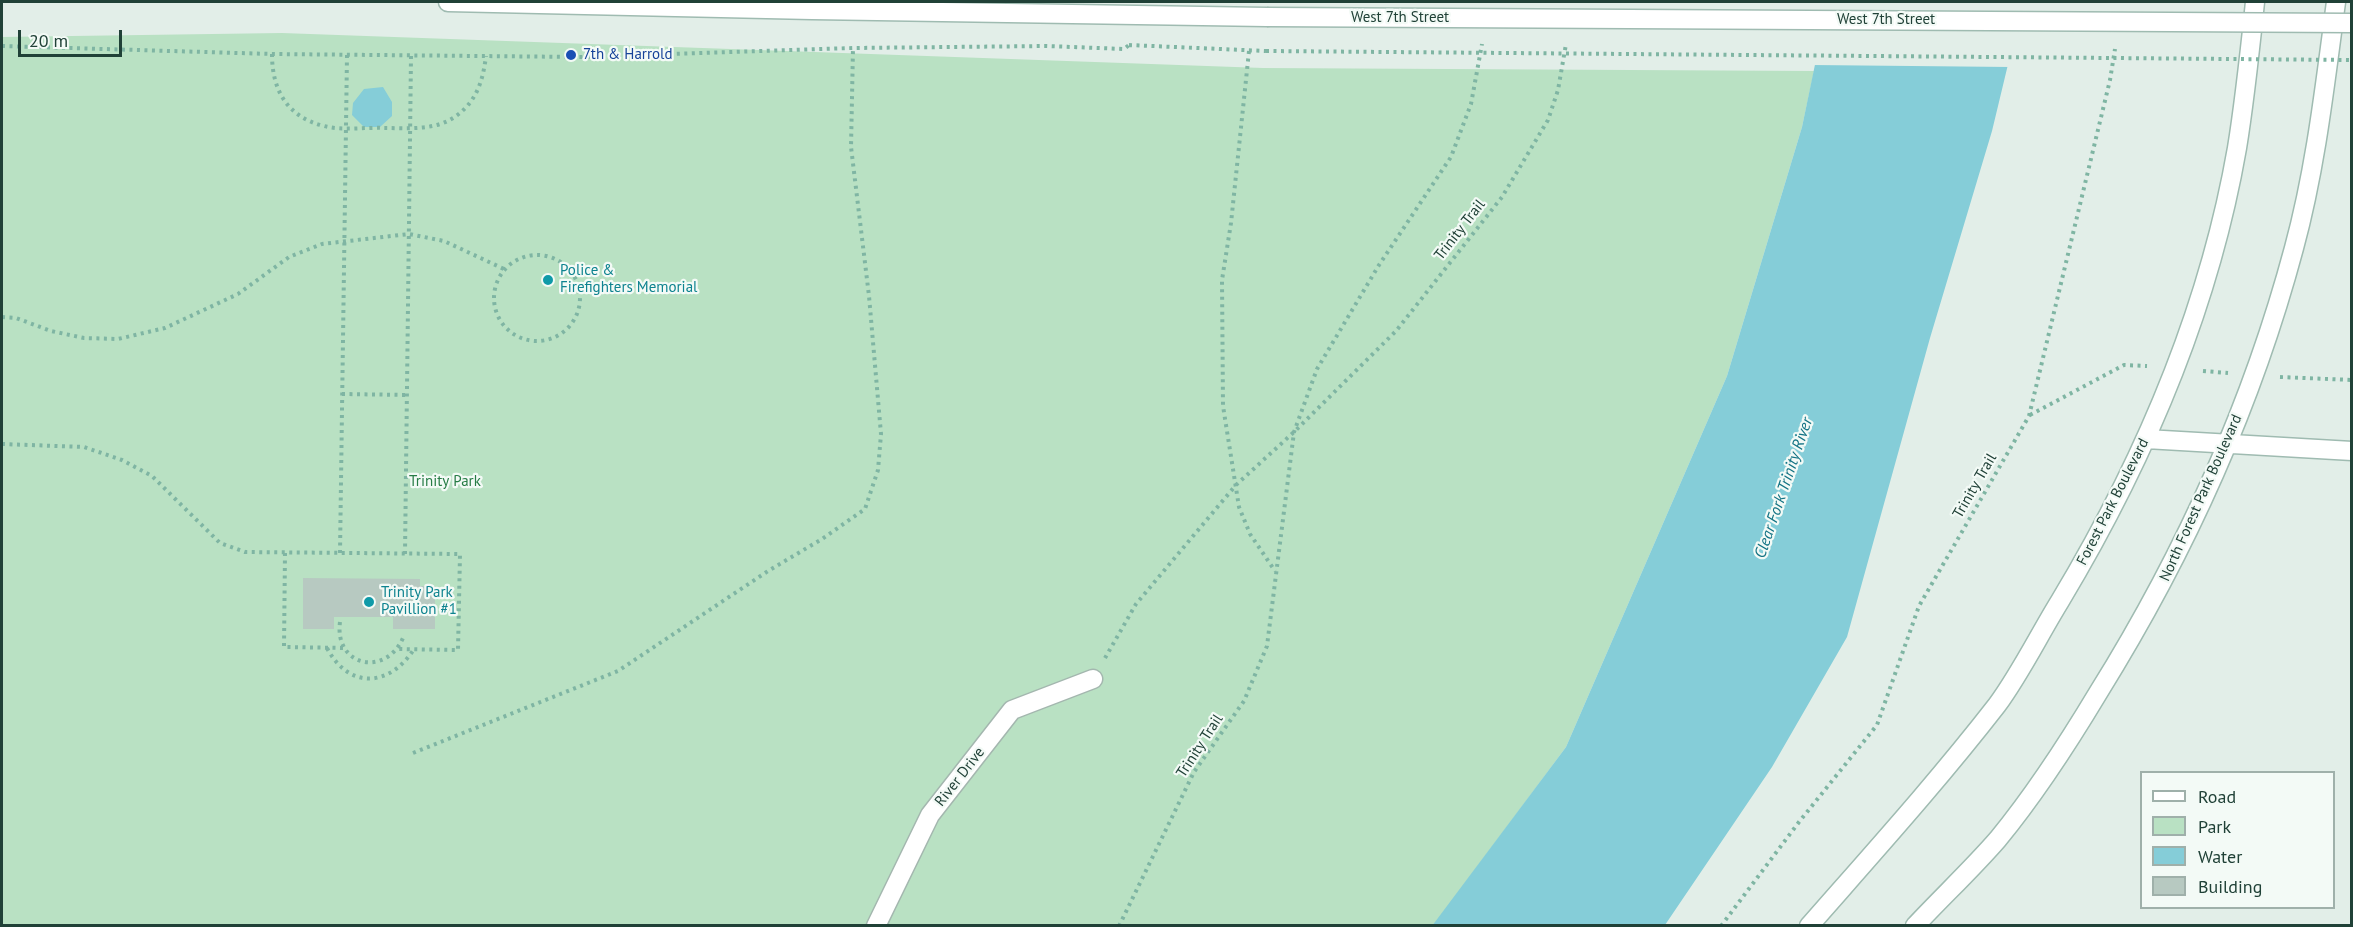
<!DOCTYPE html>
<style>
body{margin:0}
#map{position:relative;width:2353px;height:927px;overflow:hidden;background:#e2eee8;font-family:"PT Sans",sans-serif}
canvas{display:block}
.frame{position:absolute;inset:0;border:3px solid #204137;pointer-events:none}
.legend{position:absolute;left:2140px;top:771px;width:195px;height:138px;box-sizing:border-box;background:#f3faf6;border:2px solid #9fb0aa;margin:0;padding:8px 10px;list-style:none;font-size:18px;color:#204137}
.legend li{display:flex;align-items:center;gap:12px;height:30px}
.legend b{width:30px;border:2px solid #9fb0aa}
.scale{position:absolute;left:18px;top:30px;width:104px;height:27px;box-sizing:border-box;border:3px solid #204137;border-top:0;padding-left:8px;font-size:18px;line-height:21px;white-space:nowrap;color:#204137;-webkit-text-stroke:4px #f3faf6;paint-order:stroke}
</style>
<div id="map">
<canvas width="2353" height="927"></canvas>
<div class="frame"></div>
<ul class="legend">
<li><b style="height:8px;background:#fff"></b>Road</li>
<li><b style="height:16px;background:#b9e1c3"></b>Park</li>
<li><b style="height:16px;background:#85cdd8"></b>Water</li>
<li><b style="height:16px;background:#b7c9c1"></b>Building</li>
</ul>
<div class="scale">20 m</div>
</div>
<script>
const ctx = document.querySelector('canvas').getContext('2d');
ctx.lineJoin = 'round';
function paint(path, color) {
  ctx.fillStyle = color;
  ctx.fill(path, 'evenodd');
}
function stroke(path, color, width, dash) {
  ctx.strokeStyle = color;
  ctx.lineWidth = width;
  ctx.lineCap = dash ? 'butt' : 'round';
  ctx.setLineDash(dash || []);
  ctx.stroke(path);
}
function label(font, color, halo, rows, align = 'center') {
  ctx.font = font + ' "PT Sans",sans-serif';
  ctx.lineWidth = 4.5;
  ctx.setLineDash([]);
  ctx.textBaseline = 'middle';
  ctx.strokeStyle = halo;
  ctx.fillStyle = color;
  for (const [text, x, y, turn = 0] of rows) {
    ctx.save();
    ctx.translate(x, y);
    ctx.rotate((+turn || 0) * Math.PI / 180);
    ctx.textAlign = isNaN(turn) ? turn : align;
    if (halo) ctx.strokeText(text, 0, 0);
    ctx.fillText(text, 0, 0);
    ctx.restore();
  }
}
paint(new Path2D(`
 M282 33 1263 68 1814 71 1802 127 1727 376 1566 747 1434 925 2 926V37Z`), '#b9e1c3');
paint(new Path2D(`
 M1828 2H2023L1992 131 1930 338 1847 637 1772 767 1665 925 1432 926 1566 747 1727 376 1802 127Z
 M383 87 392 102V116L380 127H364L352 115 353 103 364 89Z`), '#85cdd8');
paint(new Path2D(`
 M1825 2H2026L2011 67 1812 65Z`), '#e2eee8');
paint(new Path2D(`
 M303 578 420 579V586H435V629H393V617H334V629H303Z`), '#b7c9c1');
const lane = new Path2D(`
 M876 926 930 815 1012 710 1093 679`);
const secondary = new Path2D(`
 M448 2 812 10 1267 17
 M2146 439 2352 451
 M1809 926C1873 853 1938 781 1997 705 2020 674 2039 635 2060 601 2144 461 2209 309 2237 148 2245 99 2250 50 2255 2
 M1915 926C1942 897 1972 869 1998 839 2035 794 2068 743 2098 693 2184 555 2252 405 2294 248 2316 167 2325 84 2336 2`);
stroke(lane, '#a4b7af', 21);
stroke(secondary, '#9fbbb1', 21);
stroke(new Path2D(`
 M1129 45 1266 51
 M2 46 272 54 582 57 853 48 1046 46 1124 49 1129 45
 M1249 51 1231 223 1222 280 1223 406 1239 507 1250 534 1275 571
 M272 54C272 90 287 117 324 126 342 131 365 127 384 128 407 128 436 131 456 116 477 101 483 80 486 56
 M494 298a43 43 0 1 1 86 0a43 43 0 1 1-86 0Z
 M2 317 16 318 51 331 84 338 118 339 165 328 238 294 289 257 322 244 409 234 444 241 504 269
 M2203 371 2228 373
 M2280 377 2352 380
 M342 394 407 395
 M2030 415 2124 365 2147 366
 M2 444 84 447 122 460 152 476 220 543 245 552 460 554 458 650 398 649
 M285 553 284 647 344 648
 M340 553 347 55
 M405 554 411 56
 M340 622C334 666 385 678 403 638
 M327 648C349 690 390 687 414 649
 M1105 658 1136 604 1236 485 1294 432 1396 331 1502 197 1548 120 1558 90 1566 44
 M413 753 618 671 768 571 822 539 865 509 878 470 881 434 869 296 851 147 853 48
 M1119 926 1194 772 1244 701 1267 646 1294 432 1317 369 1379 265 1451 157 1471 104 1482 44
 M1721 926 1799 822 1877 725 1919 606 2029 416 2110 80 2115 49`), '#7fb5a3', 4, [3, 4.5]);
stroke(lane, '#fff', 18);
stroke(secondary, '#fff', 18);
const secondaryBridge = new Path2D(`
 M1267 17 2352 23`);
stroke(secondaryBridge, '#9fbbb1', 21, []);
stroke(new Path2D(`
 M1266 51 2352 60`), '#7fb5a3', 4, [3, 4.5]);
stroke(secondaryBridge, '#fff', 18);
for (const [x, y, r, color] of [
 [571,55,6,"#1a4fb4"],
 [548,280,6,"#0f9aa8"],
 [369,602,6,"#0f9aa8"]
]) {
  const dot = new Path2D();
  dot.arc(x, y, r, 0, 2 * Math.PI);
  ctx.fillStyle = color;
  ctx.fill(dot);
  stroke(dot, '#f3faf6', 2);
}
label('15px', '#204137', '#f3faf6', [
 ["West 7th Street",1400,18],
 ["West 7th Street",1886,20],
 ["Trinity Trail",1460,230,-52],
 ["Trinity Trail",1975,486,-60],
 ["North Forest Park Boulevard",2201,498,-66],
 ["Forest Park Boulevard",2113,502,-63],
 ["Trinity Trail",1200,746,-57],
 ["River Drive",960,777,-52]
]);
label('15px', '#164399', '#f3faf6', [
 ["7th & Harrold",583,55]
], 'left');
label('15px', '#0d838f', '#f3faf6', [
 ["Police &",560,271],
 ["Firefighters Memorial",560,288],
 ["Trinity Park",381,593],
 ["Pavillion #1",381,610]
], 'left');
label('15px', '#267c45', '#f3faf6', [
 ["Trinity Park",445,482]
]);
label('italic 16px', '#137384', '#f3faf6', [
 ["Clear Fork Trinity River",1784,488,-71]
]);
</script>
